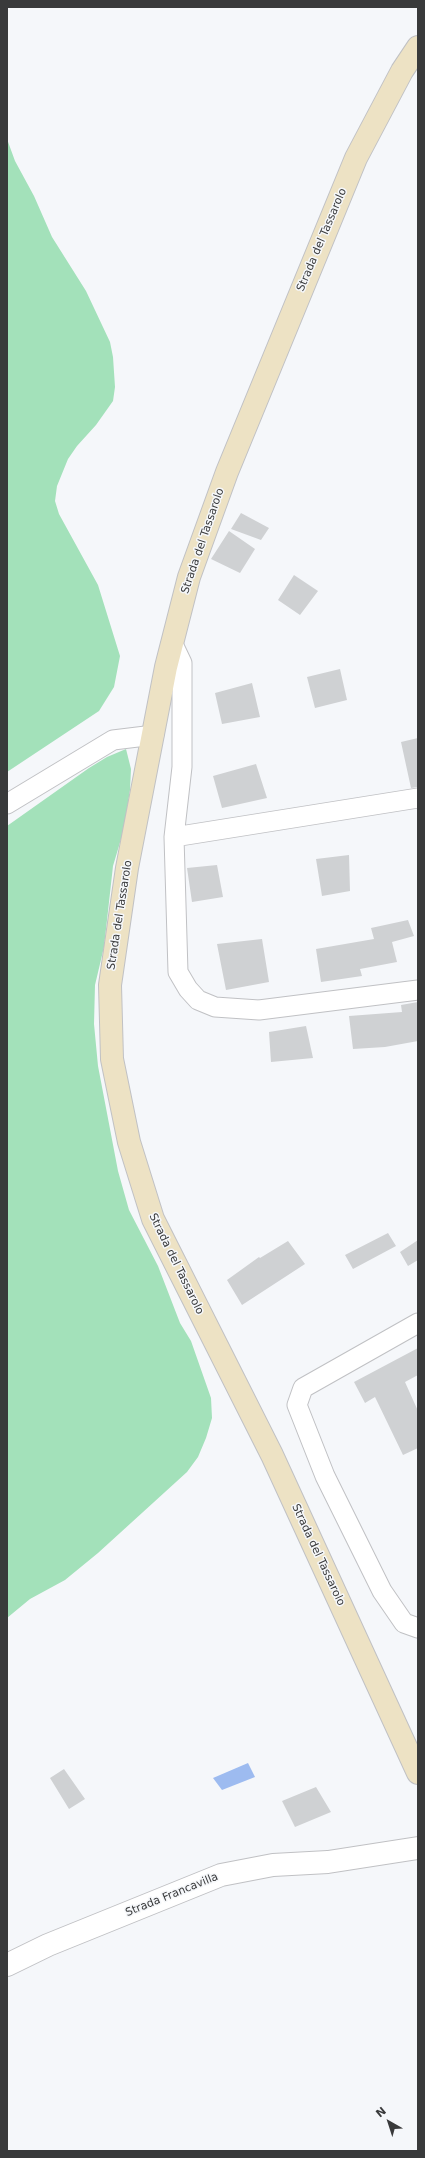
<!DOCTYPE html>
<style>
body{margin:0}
#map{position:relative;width:425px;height:2158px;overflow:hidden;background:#f5f7fa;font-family:"DejaVu Sans",sans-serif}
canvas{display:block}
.frame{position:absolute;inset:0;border:8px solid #393a3b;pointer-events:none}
.north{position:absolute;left:369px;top:2102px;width:40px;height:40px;-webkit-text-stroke:3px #f5f7fa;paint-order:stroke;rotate:321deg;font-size:11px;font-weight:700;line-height:16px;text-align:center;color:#393a3b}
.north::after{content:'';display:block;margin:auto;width:14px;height:18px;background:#393a3b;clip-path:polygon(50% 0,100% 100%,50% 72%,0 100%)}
</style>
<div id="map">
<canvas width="425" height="2158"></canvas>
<div class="frame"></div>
<div class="north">N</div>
</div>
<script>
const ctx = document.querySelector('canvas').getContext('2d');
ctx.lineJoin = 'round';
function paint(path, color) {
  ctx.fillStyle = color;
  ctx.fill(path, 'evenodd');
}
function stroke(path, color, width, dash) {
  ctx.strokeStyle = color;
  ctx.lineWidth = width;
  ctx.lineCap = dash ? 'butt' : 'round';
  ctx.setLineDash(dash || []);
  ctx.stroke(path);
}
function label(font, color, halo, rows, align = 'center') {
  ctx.font = font + ' "DejaVu Sans",sans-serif';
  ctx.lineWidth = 3;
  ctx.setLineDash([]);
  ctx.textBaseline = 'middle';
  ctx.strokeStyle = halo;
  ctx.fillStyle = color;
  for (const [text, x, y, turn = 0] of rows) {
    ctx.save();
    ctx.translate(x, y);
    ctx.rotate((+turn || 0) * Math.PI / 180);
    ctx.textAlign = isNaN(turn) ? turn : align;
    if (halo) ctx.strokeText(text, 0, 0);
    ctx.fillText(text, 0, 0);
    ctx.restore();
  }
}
paint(new Path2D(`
 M7 139 15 161 34 196 52 237 86 291 110 342 113 357 115 387 113 401 96 425 77 446 68 459 57 486 55 501 59 514 98 585 120 656 114 687 99 711 7 772Z
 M126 749 131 769 130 790 124 829 113 866 104 947 95 985 94 1024 98 1066 118 1171 129 1210 158 1266 180 1323 191 1341 211 1398 212 1418 206 1438 198 1457 187 1472 98 1553 65 1580 30 1599 7 1618V826L89 768 107 757Z`), '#a3e1ba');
paint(new Path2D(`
 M248 1763 255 1777 222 1790 213 1778Z`), '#9dbbf0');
paint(new Path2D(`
 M241 513 269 528 261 540 231 529Z
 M229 531 255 549 240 573 211 559Z
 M294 575 318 591 300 615 278 600Z
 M340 669 347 700 315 708 307 677Z
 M252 683 260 717 222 724 215 693Z
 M418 738V787L411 788 401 742Z
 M256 764 267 798 222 808 213 776Z
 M349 855 350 891 322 896 316 859Z
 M217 865 223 897 192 902 187 868Z
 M408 920 414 936 392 942 397 962 360 969 362 976 321 982 316 949 374 939 371 928Z
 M262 939 269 982 226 990 217 944Z
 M418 1002V1041L385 1047 353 1049 349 1016 402 1012 401 1005Z
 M306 1026 313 1058 271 1062 269 1032Z
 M388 1233 396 1246 353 1269 345 1255Z
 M418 1240V1260L408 1266 400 1252Z
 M288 1241 305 1264 242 1305 227 1280 259 1257 260 1258Z
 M418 1348V1375L405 1382 418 1411V1448L403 1455 375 1397 365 1403 354 1382Z
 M64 1769 85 1799 69 1809 50 1778Z
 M316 1787 331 1812 295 1827 282 1801Z`), '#cfd1d3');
const minor = new Path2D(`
 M172 642 182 663V767L174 837
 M418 798 174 837 178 972 188 989 198 1000 215 1007 259 1010 418 990
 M7 804 113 740 154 735
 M418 1323 303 1388 297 1405 325 1476 382 1591 404 1623 418 1628`);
const tertiary = new Path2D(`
 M7 1965 48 1945 221 1875 273 1865 328 1862 418 1848`);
const secondary = new Path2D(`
 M418 47 402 71 356 158 227 472 189 577 166 667 127 868 110 985 112 1059 129 1142 153 1219 272 1455 418 1773`);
stroke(minor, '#c0c1c4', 21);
stroke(tertiary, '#c0c1c4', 24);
stroke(secondary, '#c0c1c4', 24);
stroke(minor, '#fff', 19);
stroke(tertiary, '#fff', 22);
stroke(secondary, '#ede2c4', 22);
label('11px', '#393a3b', '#f5f7fa', [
 ["Strada del Tassarolo",322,240,-67],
 ["Strada del Tassarolo",203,541,-71],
 ["Strada del Tassarolo",120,915,-81],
 ["Strada del Tassarolo",176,1264,64],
 ["Strada del Tassarolo",318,1555,65],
 ["Strada Francavilla",172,1895,-22]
]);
</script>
